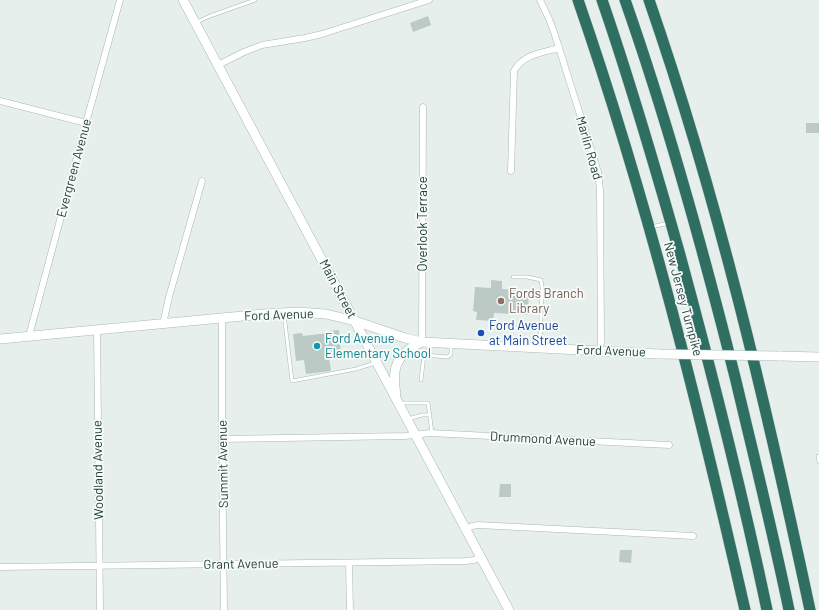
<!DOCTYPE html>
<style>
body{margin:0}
canvas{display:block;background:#e6efeb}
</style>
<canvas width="819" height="610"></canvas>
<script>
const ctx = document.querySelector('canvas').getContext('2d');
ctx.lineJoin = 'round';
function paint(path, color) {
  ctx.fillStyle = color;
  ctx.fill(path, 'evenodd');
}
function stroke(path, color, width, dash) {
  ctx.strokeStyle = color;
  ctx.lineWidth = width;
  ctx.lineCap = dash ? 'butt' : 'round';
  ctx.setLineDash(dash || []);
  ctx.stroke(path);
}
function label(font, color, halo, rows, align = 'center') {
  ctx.font = font + ' Barlow,sans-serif';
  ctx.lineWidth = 3.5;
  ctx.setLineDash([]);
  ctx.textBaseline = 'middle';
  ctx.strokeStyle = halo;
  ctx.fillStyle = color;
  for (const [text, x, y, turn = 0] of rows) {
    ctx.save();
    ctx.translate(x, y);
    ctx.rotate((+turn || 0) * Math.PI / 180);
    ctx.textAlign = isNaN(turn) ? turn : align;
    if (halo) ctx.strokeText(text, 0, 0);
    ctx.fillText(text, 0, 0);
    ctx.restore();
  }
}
paint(new Path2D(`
 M428 16 431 25 413 32 410 23Z
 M806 123H819V133H806Z
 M491 280 502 281V289L529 291 528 315 494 313 493 321 476 320 477 312 473 311 475 287 491 288Z
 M339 330 341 356 329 357 331 371 306 374 304 360 296 361 293 334 302 333 303 336 329 333V331Z
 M500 484H511V497H499Z
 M620 550H632L631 563 619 562Z`), '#bbcac4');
const lane = new Path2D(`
 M197 22 210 16 255 0
 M651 227 669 223
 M513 277H527L541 280 542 287 540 346
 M284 314 292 381 356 369 375 363
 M428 355V343
 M421 380 424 355 448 357 451 354V346
 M400 403H428L432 433
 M408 419 422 415H430
 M819 456H818L819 462`);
const street = new Path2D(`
 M540 0 549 19 554 32 598 172 600 190 601 341 600 351
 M218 65 244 52 262 45 305 38 322 34 429 0
 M0 101 86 123
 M511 171 514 71C523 54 542 53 559 48
 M222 318V439L224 610
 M163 324 169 297 202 181
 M97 330 100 610
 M29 336 86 123 120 0
 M422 342 423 107
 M222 439 405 436 430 433 669 445
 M466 529 472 526 478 525 693 536
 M349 563 350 610
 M0 567 466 561 474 560 481 557`);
const secondary = new Path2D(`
 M183 0 509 610
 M0 339 264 314 298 312 326 314 355 321 405 338 422 342 659 354
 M779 356 819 357
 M396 394C391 368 397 353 422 342`);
const highway = new Path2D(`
 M578 0C647 199 698 404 745 610
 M602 0C631 84 656 170 680 255 712 373 742 491 767 610
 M625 0C669 125 704 253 736 381 754 457 773 533 789 610
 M649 0C718 199 766 404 810 610`);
stroke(lane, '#a8b8b2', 4);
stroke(street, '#a8b8b2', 7);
stroke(secondary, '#a4bbb3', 10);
stroke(highway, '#c2cac8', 12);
stroke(lane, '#fff', 3);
stroke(street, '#fff', 6);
stroke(secondary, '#fff', 9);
stroke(highway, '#2f6f62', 11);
const secondaryBridge = new Path2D(`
 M659 354 779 356`);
stroke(secondaryBridge, '#a4bbb3', 10, []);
stroke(secondaryBridge, '#fff', 9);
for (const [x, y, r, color] of [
 [501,301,4,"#8d6e63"],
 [481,333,4,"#1a4fb4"],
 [317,346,4,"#0f9aa8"]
]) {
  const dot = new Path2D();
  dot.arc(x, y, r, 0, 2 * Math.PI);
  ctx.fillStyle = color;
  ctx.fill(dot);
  stroke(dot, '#f7fbf9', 1.5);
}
label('13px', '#24423a', '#f7fbf9', [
 ["Marlin Road",589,148,74],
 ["Evergreen Avenue",74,168,-75],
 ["Overlook Terrace",423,224,-90],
 ["Main Street",338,289,62],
 ["New Jersey Turnpike",683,299,75],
 ["Ford Avenue",279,315,-2],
 ["Ford Avenue",611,351,2],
 ["Drummond Avenue",543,439,3],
 ["Summit Avenue",223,464,-91],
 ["Woodland Avenue",98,470,-91],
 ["Grant Avenue",241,564,-1]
]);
label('13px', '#785e54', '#f7fbf9', [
 ["Fords Branch",509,294],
 ["Library",509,309]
], 'left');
label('13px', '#164399', '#f7fbf9', [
 ["Ford Avenue",489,326],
 ["at Main Street",489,341]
], 'left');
label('13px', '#0d838f', '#f7fbf9', [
 ["Ford Avenue",325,339],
 ["Elementary School",325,354]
], 'left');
</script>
